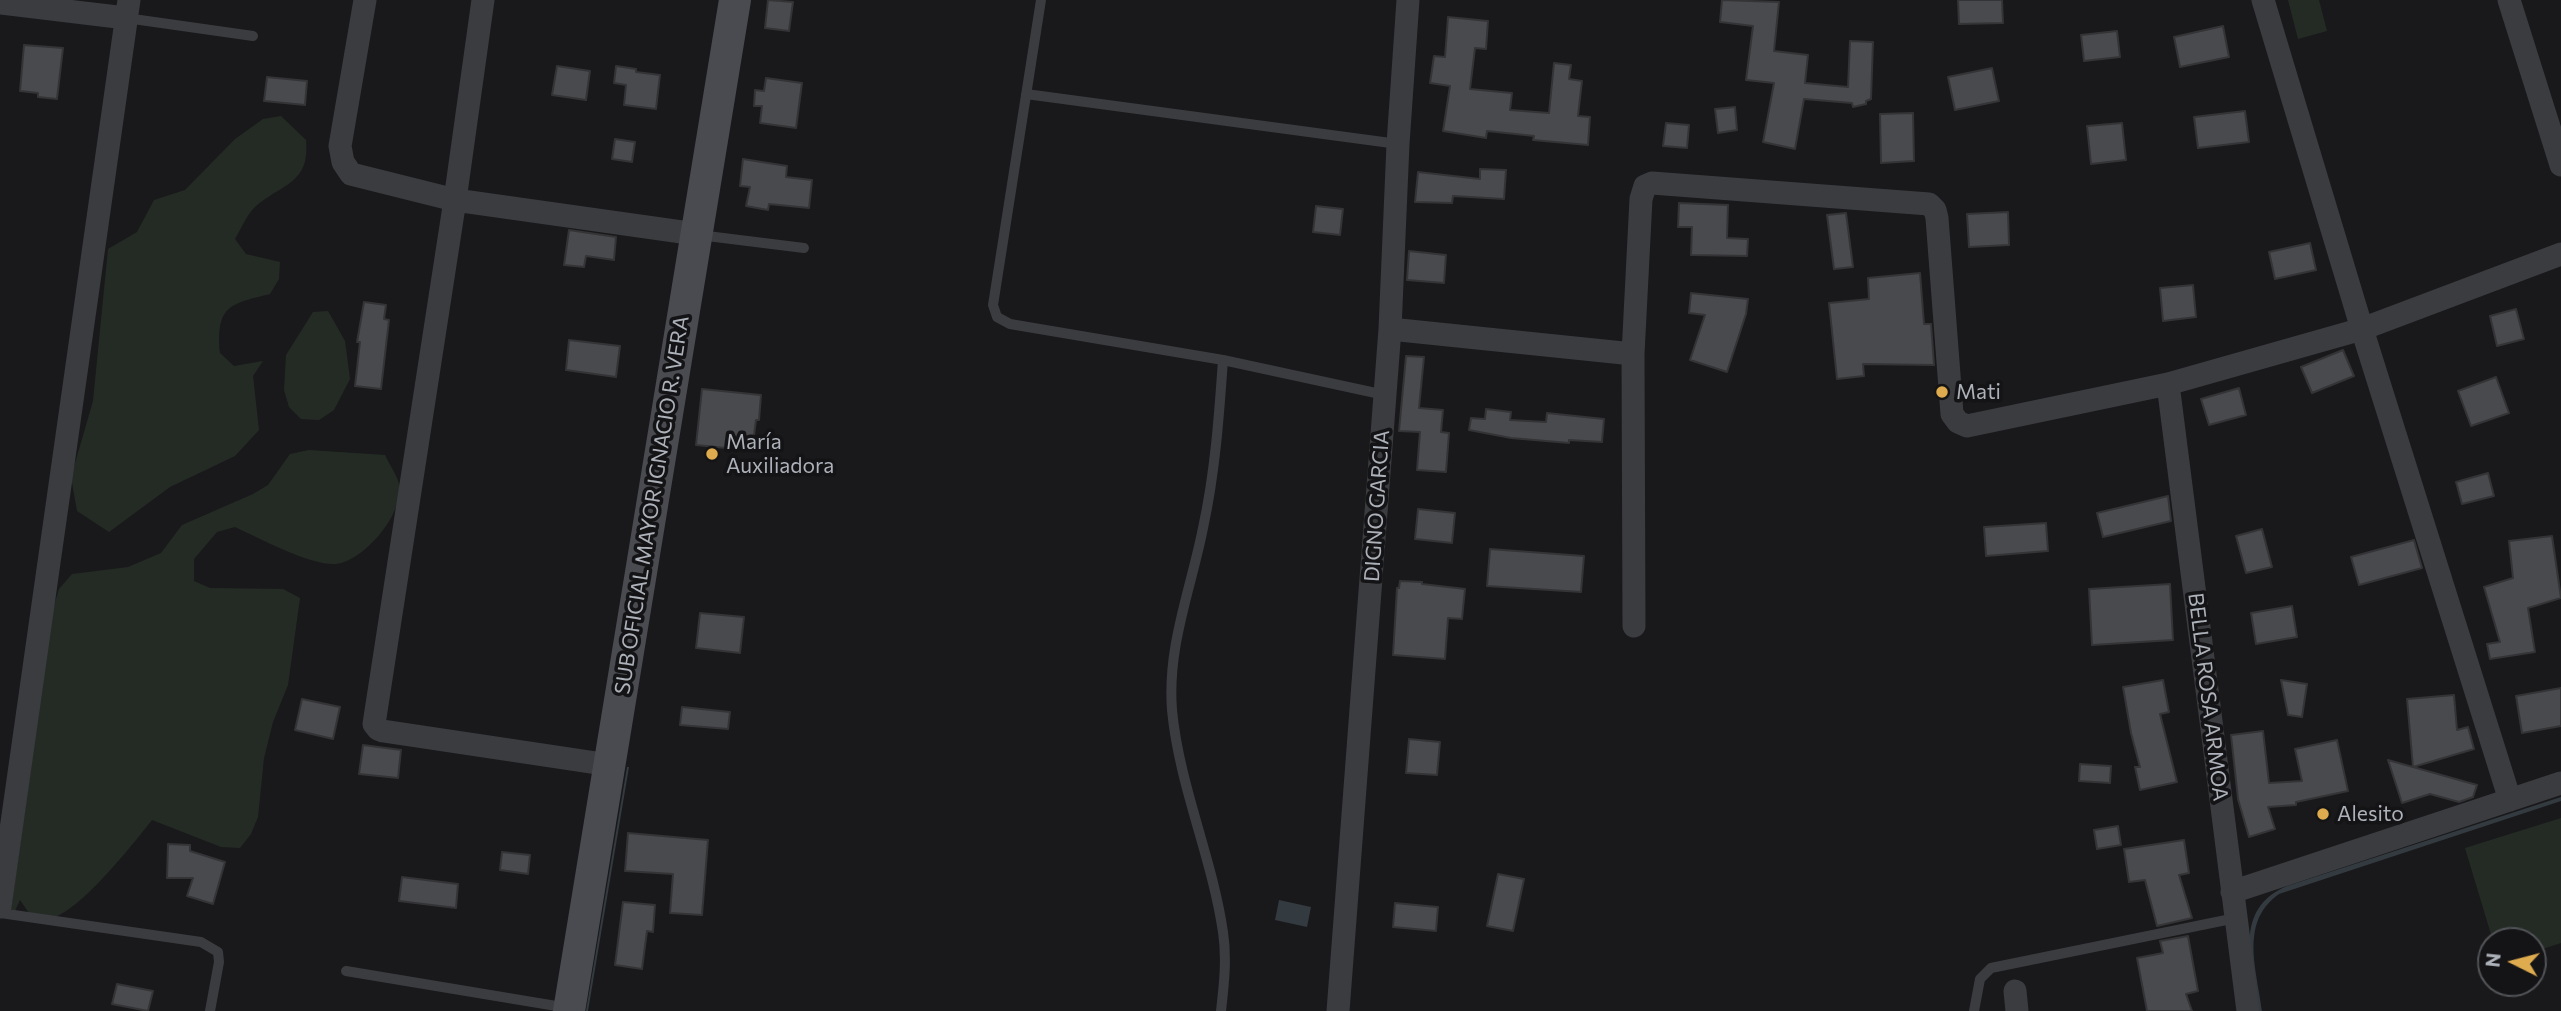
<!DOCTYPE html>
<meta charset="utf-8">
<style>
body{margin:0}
#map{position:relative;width:2561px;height:1011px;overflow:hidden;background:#19191b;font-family:Commissioner,sans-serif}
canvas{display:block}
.north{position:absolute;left:2477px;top:927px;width:70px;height:70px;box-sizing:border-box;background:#141416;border:2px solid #515357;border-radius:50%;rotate:276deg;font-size:19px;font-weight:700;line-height:28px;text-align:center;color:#adb1b9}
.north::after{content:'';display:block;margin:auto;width:24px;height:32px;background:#deab4e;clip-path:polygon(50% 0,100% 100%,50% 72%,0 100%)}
</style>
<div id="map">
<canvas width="2561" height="1011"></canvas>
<div class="north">N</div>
</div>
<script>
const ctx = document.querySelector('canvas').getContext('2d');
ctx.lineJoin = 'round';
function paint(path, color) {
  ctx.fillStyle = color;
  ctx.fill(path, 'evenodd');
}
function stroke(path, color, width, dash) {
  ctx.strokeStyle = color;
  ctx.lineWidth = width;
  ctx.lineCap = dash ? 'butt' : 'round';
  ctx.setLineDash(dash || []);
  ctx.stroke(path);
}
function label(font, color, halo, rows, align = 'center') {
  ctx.font = font + ' Commissioner,sans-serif';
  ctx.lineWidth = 7;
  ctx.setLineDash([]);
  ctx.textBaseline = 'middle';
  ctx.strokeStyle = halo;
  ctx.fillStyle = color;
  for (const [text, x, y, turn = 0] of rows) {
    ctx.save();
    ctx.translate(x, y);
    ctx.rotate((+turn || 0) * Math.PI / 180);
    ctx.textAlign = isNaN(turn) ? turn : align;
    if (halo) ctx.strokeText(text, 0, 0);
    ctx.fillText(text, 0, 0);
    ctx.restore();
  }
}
paint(new Path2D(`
 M2288 0H2319L2327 31 2298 39Z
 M281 116 306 140C310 183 284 183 256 206 247 214 241 229 235 239L246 254 280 262 279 279 270 294C229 304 216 306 220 353L234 366 263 361 253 376 259 430 235 456 170 487 109 532 77 511 71 477 93 401 108 249 137 232 154 200 185 190 235 139 263 119Z
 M328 311 345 341 350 379 334 410 319 420 301 419 289 407 284 390 286 355 313 312Z
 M309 450 385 455C389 464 397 475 399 484 405 513 364 561 336 564 311 566 259 538 235 527L217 532 194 559V581L210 588 283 589 300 598 288 685 273 722 264 758 258 817 251 834 240 848 221 847 152 820C133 844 76 917 47 919 42 920 35 917 31 916L20 900 15 911 11 909 53 609 59 589 72 574 128 567 161 553 182 525 253 494 268 485 290 454Z
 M2561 818V943L2533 952V941H2493L2465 848Z`), '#242b25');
paint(new Path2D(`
 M627 767H629L588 1011H586Z
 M2561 797V801L2279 894C2239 922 2257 970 2262 1011H2258C2252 964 2232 909 2287 886Z
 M1279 900 1311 907 1307 927 1275 920Z`), '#333a40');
const building = new Path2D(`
 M768 0 793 2 789 31 765 28Z
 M1722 0 1779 2 1774 51 1808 55 1805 83 1848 87 1850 41 1873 42 1871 99 1866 101V104L1853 107 1852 103 1804 99 1795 149 1763 142 1774 83 1746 80 1753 26 1720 22Z
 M1958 0H2002L2003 23 1959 24Z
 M1448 17 1488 21 1486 49 1475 48 1470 89 1512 93 1510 110 1549 113 1554 63 1571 65 1569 79 1582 81 1578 116 1590 117 1588 145 1533 140 1534 136 1487 131 1486 138 1443 131 1450 86 1430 83 1434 56 1445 57Z
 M2223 26 2229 57 2180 67 2174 37Z
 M2117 31 2120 57 2084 61 2081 35Z
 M24 45 63 48 57 99 38 97V93L20 91Z
 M557 66 590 71 586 100 552 95Z
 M616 66 636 69V72L660 75 656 109 624 105 626 85 614 83Z
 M1992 68 1999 101 1955 110 1948 77Z
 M267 77 307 81 305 105 264 101Z
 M766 78 802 83 796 128 760 123 762 106H754L755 90 764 91Z
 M1735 107 1737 130 1718 133 1715 109Z
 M2245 111 2249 142 2198 148 2194 117Z
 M1913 113 1914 161 1881 163 1880 114Z
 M1666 123 1689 125 1687 148 1663 146Z
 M2122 123 2126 160 2091 164 2087 126Z
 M615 139 635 142 632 162 612 159Z
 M743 159 787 166 786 177 812 180 809 208 769 204 768 210 746 206 750 187 740 186Z
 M1480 169 1506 170 1504 199 1453 196 1452 203 1415 202 1418 172 1480 179Z
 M1679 203 1728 205 1727 238 1748 239 1747 256 1691 255 1692 227H1678Z
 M1316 206 1343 209 1340 235 1313 232Z
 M2008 212 2009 245 1969 247 1967 214Z
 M1846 213 1853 267 1834 269 1827 215Z
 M569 230 616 237 614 260 586 256 584 267 564 265Z
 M2310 243 2316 270 2275 279 2269 252Z
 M1409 251 1446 255 1444 283 1407 280Z
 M1920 273 1924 324H1931L1934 365 1863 364 1864 376 1837 379 1829 303 1869 299 1868 278Z
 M2193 285 2196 317 2163 321 2160 288Z
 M1691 293 1748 299 1746 314 1727 372 1690 360 1705 315 1689 313Z
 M364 302 386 305 384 319 389 320 381 389 355 386 360 342H357Z
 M2516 309 2524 339 2497 346 2490 316Z
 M569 340 620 346 616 377 566 370Z
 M2343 350 2354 376 2312 393 2301 367Z
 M1406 356 1424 357 1419 408 1443 410 1441 432 1449 433 1446 472 1417 470 1420 432 1399 431Z
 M2496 377 2509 413 2471 426 2458 391Z
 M2239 388 2246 415 2209 425 2201 399Z
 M702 389 761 395 759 420H756L753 443 737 442 736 449 696 445Z
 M1486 409 1511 412 1510 420 1546 422 1547 413 1604 419 1602 442 1569 440V443L1511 438 1469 430 1471 418 1485 419Z
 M2488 473 2494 496 2462 504 2456 482Z
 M2168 496 2171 521 2103 537 2097 513Z
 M1418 509 1455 513 1452 543 1415 539Z
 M2046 523 2048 551 1986 556 1984 527Z
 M2262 529 2272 567 2246 573 2236 536Z
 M2552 536 2561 598 2528 608 2535 652 2490 659 2487 644 2500 642 2484 587 2513 578 2509 541Z
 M2414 540 2422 568 2359 585 2351 557Z
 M1490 549 1584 556 1581 592 1487 586Z
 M1400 581 1422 582V584L1465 589 1462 619 1448 618 1445 659 1393 655 1397 588H1399Z
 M2170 584 2173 640 2092 645 2089 589Z
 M2292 606 2297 637 2256 644 2251 613Z
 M700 613 744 617 740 653 696 648Z
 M2163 680 2169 712 2160 714 2177 782 2140 790 2135 767H2140L2131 733 2123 687Z
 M2281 680 2307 684 2302 717 2288 715Z
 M2561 688V726L2522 733 2516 696Z
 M2454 695 2457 730 2468 727 2474 749 2413 767 2407 699Z
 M302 699 340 707 333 739 295 730Z
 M682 707 730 712 728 729 680 725Z
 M2263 731 2269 783 2302 781 2295 749 2337 740 2348 791 2296 802V805L2268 807 2275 829 2249 837 2238 799 2231 735Z
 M1409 739 1440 742 1437 775 1406 773Z
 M363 745 401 750 398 778 359 774Z
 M2388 760 2477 785 2473 797 2459 802 2430 794 2402 803Z
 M2080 764 2111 766 2110 783 2079 781Z
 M2118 826 2121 845 2097 849 2094 830Z
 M628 833 708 840 702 915 670 913 673 874 625 871Z
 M2184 840 2189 873 2179 875 2192 918 2157 926 2145 880 2129 882 2124 849Z
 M168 844 190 845V851L225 862 213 904 187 896 193 878H167Z
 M502 852 530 855 528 874 500 870Z
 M1498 874 1524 879 1513 931 1487 926Z
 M402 877 458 884 456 908 399 901Z
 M623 902 655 905 653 932 647 931 642 969 615 965Z
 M1395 903 1438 907 1436 931 1393 927Z
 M2188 936 2198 991 2186 994 2192 1011H2147L2137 958 2163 953 2160 941Z
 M117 984 153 991 148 1011 112 1004Z`);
paint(building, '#484a4d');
stroke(building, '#343437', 2);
stroke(new Path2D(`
 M1041 0 993 305 997 317 1010 324 1223 360 1385 395
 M126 18 253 36
 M1026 94 1398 144
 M699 235 804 248
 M0 913 201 942 218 952 219 962 210 1011
 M346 971 568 1008
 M1221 1011C1224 985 1227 958 1223 932 1212 857 1179 785 1172 710 1167 646 1191 589 1203 528 1215 473 1219 417 1223 360
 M1974 1011 1980 979 1991 968 2236 918`), '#3b3c40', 10);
stroke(new Path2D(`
 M365 0 340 146 343 162 351 174 455 200 696 234
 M483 0 455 200 374 724 378 729 383 731 610 765
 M2263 0 2362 329 2510 800
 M2509 0 2561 165
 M0 3 126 18
 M1390 329 1633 354
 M2168 384 2248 1011
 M1634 626 1633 354 1641 199 1645 186 1652 183 1929 204 1935 210 1937 218 1952 414 1958 422 1967 426 2168 384 2362 329 2561 254
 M2232 892 2561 783
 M0 907 129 0
 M2015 991 2017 1011
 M1338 1011 1390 329 1398 144 1408 0`), '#3b3c40', 23);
stroke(new Path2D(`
 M569 1011 735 0`), '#494b50', 32);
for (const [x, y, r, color] of [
 [1942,392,7,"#deab4e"],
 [712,454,7,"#deab4e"],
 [2323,814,7,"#deab4e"]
]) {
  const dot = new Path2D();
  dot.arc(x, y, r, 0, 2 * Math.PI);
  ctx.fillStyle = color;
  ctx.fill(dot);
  stroke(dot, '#141416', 2.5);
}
label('21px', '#adb1b9', '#141416', [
 ["Mati",1956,392],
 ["María",726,442],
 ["Auxiliadora",726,466],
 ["Alesito",2337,814]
], 'left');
label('21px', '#adb1b9', '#141416', [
 ["SUB OFICIAL MAYOR IGNACIO R. VERA",652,505,-81],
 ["DIGNO GARCIA",1377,506,-86],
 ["BELLA ROSA ARMOA",2208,697,83]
]);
</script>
